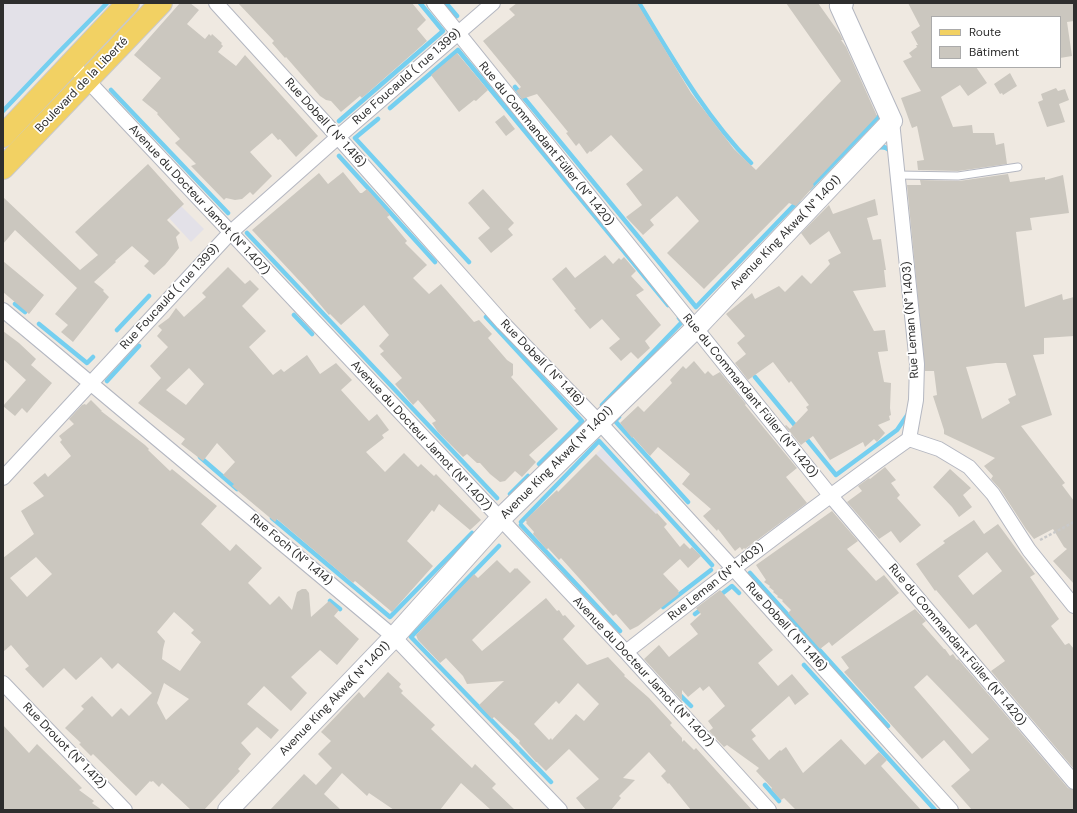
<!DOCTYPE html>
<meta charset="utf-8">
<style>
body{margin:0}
#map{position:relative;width:1077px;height:813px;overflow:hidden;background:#efe9e1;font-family:"DM Sans",sans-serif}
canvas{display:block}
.frame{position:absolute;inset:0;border:4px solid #2e2e2e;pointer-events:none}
.legend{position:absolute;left:931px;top:16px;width:130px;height:52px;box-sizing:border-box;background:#fff;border:1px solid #ababab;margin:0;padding:5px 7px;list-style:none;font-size:12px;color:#2e2e2e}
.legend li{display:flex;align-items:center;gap:8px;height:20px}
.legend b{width:20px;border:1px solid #ababab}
</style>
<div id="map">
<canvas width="1077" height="813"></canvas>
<div class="frame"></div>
<ul class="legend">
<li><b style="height:5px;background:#f2d163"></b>Route</li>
<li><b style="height:11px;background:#cbc7bf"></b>Bâtiment</li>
</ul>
</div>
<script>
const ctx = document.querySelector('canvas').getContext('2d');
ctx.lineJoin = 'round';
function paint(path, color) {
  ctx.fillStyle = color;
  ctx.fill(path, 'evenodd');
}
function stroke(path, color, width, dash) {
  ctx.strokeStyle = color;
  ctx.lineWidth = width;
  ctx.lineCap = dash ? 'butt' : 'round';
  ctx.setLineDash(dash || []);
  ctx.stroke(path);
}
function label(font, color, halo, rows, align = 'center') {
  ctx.font = font + ' "DM Sans",sans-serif';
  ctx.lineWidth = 3.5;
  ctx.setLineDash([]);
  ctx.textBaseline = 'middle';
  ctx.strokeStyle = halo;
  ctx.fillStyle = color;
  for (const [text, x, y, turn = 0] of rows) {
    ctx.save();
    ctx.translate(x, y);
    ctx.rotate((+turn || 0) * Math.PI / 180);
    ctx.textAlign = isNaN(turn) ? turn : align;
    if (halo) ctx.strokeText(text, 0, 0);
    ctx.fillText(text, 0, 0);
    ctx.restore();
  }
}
paint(new Path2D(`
 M3 3H111L3 113Z
 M181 206 204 229 191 242 169 218Z
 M602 448 659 510 656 514 596 454Z`), '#e3e1e8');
stroke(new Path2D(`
 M446 3 457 16
 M639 3C673 59 705 116 751 163
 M515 87 696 307 798 201
 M111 90 228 213
 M390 108 458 50 668 305
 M3 111 57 54 107 3
 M378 119 355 138 469 262
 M339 121 443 31 420 3
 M877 148C883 146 888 148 891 152
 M339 156 435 262
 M810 188 879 116
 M247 233 497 498
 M15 304 25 312
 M294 315 312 334
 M486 317 582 421 539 464
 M39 324 87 363 93 357
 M117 330 149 296
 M755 377 798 429
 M107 381 139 346
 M602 405 682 322 679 318
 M619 417 616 420V422L688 502
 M804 436 836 475 897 430 908 414
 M200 457 237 489
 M510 494 528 476
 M272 518 390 617 472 533
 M521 522 599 441 712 565
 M521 525 620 631
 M499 546 411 637 551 782
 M750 573 888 726
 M719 596 732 586 739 593
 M330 601 340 609
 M663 607 711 570
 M695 614 703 608
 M804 665 935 810
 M678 693 691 706
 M765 785 779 801`), '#75cff0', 4.5);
paint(new Path2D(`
 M180 3H190L199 10 187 24 205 39 209 34 211 36 212 34 222 43 221 44 223 46 218 52 236 66 245 55 318 136 296 157 280 139 278 140 272 133 250 152 272 176 253 195 250 192 242 199 235 200 226 198 224 200 191 166 196 164 175 143 180 139 157 114 158 113 142 100 161 78 134 55Z
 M238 3H412L426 20 417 29 427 41 362 98 360 96 341 112 331 101 326 100 320 96 286 57 285 58 272 43 274 41Z
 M517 3H637L691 93 734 149 756 170 841 81 786 3H818L840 34 843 40H841L846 47 877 116 813 184 814 186 796 206 789 203 704 289 667 253 699 221 677 196 650 220 654 225 643 235 626 217 642 205 626 184 643 170 611 135 591 152 590 151 587 154 579 143 576 146 566 133 568 132 537 94 522 99 516 91 521 87 483 41 515 15 509 9Z
 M908 3H1074V21L1067 22 1072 56 1060 58V17H932V67H976L987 83 968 96 960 85 941 97 953 127 972 125 973 133H994L996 145 1004 143 1007 164 958 171 918 170 917 161 924 160 917 126 912 128 901 98 921 91 903 61 912 57 909 53 917 47 916 45H918L911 32 920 26Z
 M457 53 488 90 476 101 474 100 459 112 431 75Z
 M1010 73 1017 86 1003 95 1002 93 1000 94 994 84Z
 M1056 88 1058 91 1065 89 1069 100 1059 104 1065 122 1047 127 1038 102 1043 100 1041 94Z
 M504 115 515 129 506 136 495 122Z
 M148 164 184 204 167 220 180 233 176 237 179 248 165 265 154 275 144 266 149 261 132 246 115 261 116 262 94 282 104 290 103 291 109 297 73 342 61 332 68 325 55 314 77 288 15 230 3 244V197L80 270 98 255 75 232Z
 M343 172 360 193H362L367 189 390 215 387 217 407 241 405 243 427 265 413 278 429 294 441 284 474 322 479 320 492 334 488 338 507 360 513 364V375L511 377 558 429 529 455 536 462 522 477 515 471 505 481 500 482 490 474 480 463H477L467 454 463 457 438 432 432 423 436 421 418 400 413 405 395 384 402 378 380 354 384 351 379 346 389 335 364 305 341 325 330 314 329 315 307 289 252 230 319 173 328 184Z
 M1008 174 1010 182 1045 177V180L1063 175 1069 213 1030 218 1032 230 1016 232 1025 307 1062 294 1063 300 1074 297V336L1044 338V354L1033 355 1052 415 1021 426 1065 483 1062 485 1074 501V584L1053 561 1067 549 1064 547 1053 529 1034 539 1026 529 1000 489 991 479 993 476 984 466 995 458 944 434V430L933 396 937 395 934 371H925L907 185H921L920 180 959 181ZM996 363H1006L1016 395 1008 399 1010 403 982 419 966 367Z
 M483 189 514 223 508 229 513 235 491 253 478 238 490 228 468 203Z
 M875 199 878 215 867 218 873 240 881 239 886 270H884L886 287 853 291 874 331 885 330 888 351 878 352 884 382 891 383 890 408 891 415 889 416 890 420 878 425 885 433 877 442 874 439 865 447 863 442 830 460 813 436 801 445 785 426 786 425 790 429 808 410 806 407 809 405 791 381 789 383 773 362 748 380 735 363 746 354 737 343 745 336 726 314 752 293 755 299 779 286 785 292 802 275 811 284 830 264 828 260 841 253 829 231 810 245 801 233 829 205 833 214Z
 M605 255 613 264 619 258 621 260 624 257 636 271 631 276 644 290 636 295 661 325 645 341 650 348 638 359 631 352 621 361 609 348 620 339 602 319 590 329 574 310 576 309 552 279 566 267 575 278Z
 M3 261 44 295 29 314 3 292Z
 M228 267 245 284 250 280 259 289 242 306 266 331 249 347 273 375 281 369 284 372 307 355 320 374 336 363 352 380 341 390 369 421 377 414 389 430 382 435 384 438 366 452 385 472 404 453 418 467 421 464 434 476 436 474 481 520 470 530 439 504 434 512 432 510 407 541 433 566 392 612 355 581 353 583 335 568 277 519 275 522 232 486 234 484 223 475 235 462 217 443 203 461 181 444 185 439 138 403 161 378 150 366 168 347 157 336 162 330 158 326 169 318 176 308 184 317 206 297 202 293ZM189 368 204 384 186 405 166 390Z
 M3 331 19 343 36 359 31 365 52 383 27 413 22 408 15 416 3 406 26 380 3 359Z
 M694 361 705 374 708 371 713 376 720 372 746 404 745 405 787 456 797 468 786 477 807 503 745 549 744 548 742 550 740 547 735 551 718 529 717 531 703 516 711 509 682 484 690 474 658 447 650 456 633 437 632 438 620 423 638 406 644 412 672 383 670 380 683 366 686 369Z
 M91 400 102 411H101L145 445 149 449 148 450 170 471 172 469 217 506 201 524 230 551 236 544 262 568 248 583 270 605 279 596 292 610 297 592 302 589H306L309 593 311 617 329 601 339 610 334 616 359 639 337 665 320 650 291 677 307 693 291 711 264 686 247 704 279 730 271 739 257 727 241 743 251 754 238 769 240 771 204 810H191L162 783 159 787 153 781 151 782 150 781 136 796 93 754 91 756 79 744 81 743 65 728 84 709 81 706 92 696 112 717 121 708 129 716 152 693 118 663 112 669 101 657 76 680 64 668 43 688 25 669 29 666 11 645 3 652V558L34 534 21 511 44 496 33 483 45 473 48 477 71 456 60 442 62 440 59 436 74 424 69 419 82 405 85 404 86 405ZM36 557 52 574 27 597 10 578ZM174 612 194 630 191 633 201 642 180 671 162 659 163 649 165 641 157 632ZM164 683 189 699 166 720 157 703Z
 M596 454 656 514 657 513 667 524 664 527 680 547 684 543 690 549 692 547 701 556 688 568 680 559 663 574 679 591 678 592 679 594 638 626 630 630 616 614 613 616 561 558 559 560 548 548 547 550 533 534 534 532 526 523 527 522 525 520 557 490 558 492Z
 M885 467 896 480 891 483 900 495 897 498 921 525 900 543 891 531 879 539 847 502 862 491 858 486 869 478 870 479Z
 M950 469 971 488 963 495 972 507 959 517 952 507 933 487Z
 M832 511 858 541 847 549 876 581 884 575 899 593 832 646 829 642 820 649 788 613 791 610 782 601 783 600 777 597 778 596 773 592 774 591 769 587 770 586 764 582 766 580 756 565Z
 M974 520 984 534 998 524 1035 574 1030 577 1059 619 1051 626 1065 645 1069 643 1074 649V769L991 671 1005 661 976 624 969 629 936 590 935 591 916 564 945 543 943 541ZM987 552 1002 571 973 595 958 576Z
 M497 560 510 573 515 568 516 569 517 568 531 582 472 640 482 651 546 598 557 611 559 610 563 616 565 615 575 626 563 639 587 665 608 657 625 675 624 676 649 698 672 723 670 725 682 738V742L684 740 694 750 696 748 752 810H691L669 783 668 784 661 776 666 771 649 752 623 778 635 780 619 796 621 798 611 810H586L576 798 599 779 569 749 546 771 537 762H536L519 743 520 741 494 717 492 719 479 705 504 681 467 684 463 676 446 658 440 663 418 640 416 635 474 574 478 578ZM578 683 599 704 584 721 576 714 552 740 551 738 549 740 534 724 556 701 559 704Z
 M720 590 773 650 758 663 778 686 792 674 809 694 795 705 789 696 751 730 756 736 752 739 769 760 780 750 781 751 786 747 803 773 841 739 865 765 879 752 887 760 881 766 921 810H796L784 798 781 800 771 789 772 788 756 771 759 768 727 745 724 747 709 731 713 728 708 721 725 706 709 686 703 691 700 687 688 697 682 690V701L644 659 659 645 669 657 698 634 690 624 701 614 696 608Z
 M915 609 926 621 922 624 944 649H945L950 656 953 654 957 660 958 659 1068 788 1074 790V810H972L951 786 970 770 944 740 922 759 844 672 849 668 841 657ZM927 675 989 739 972 754 914 687Z
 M388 672 401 684 399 687 403 691 401 693 435 725 431 729 472 768 475 764 496 784 492 788 515 810H491L461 783 440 810H394L369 793 367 796 342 773 324 794 341 810H270L304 774 316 785 332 768 318 754 331 741 321 732 359 692 364 698Z
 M3 725 29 753 37 744 82 788 79 790 94 801 92 803 102 810H3Z`), '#cbc7bf');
const lane = new Path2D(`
 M898 175 958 176 1018 167`);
const street = new Path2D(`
 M216 3 338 137 503 323 599 422 733 568 951 810
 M434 3 830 495 1074 782
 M71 63 626 652 769 810
 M3 310 394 637 560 810
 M909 439 939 449 969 467 993 494 1029 550 1074 606
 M3 478 230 233 338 137 493 3
 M626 652C719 579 813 507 909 439L916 400 917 364 892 121
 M3 683 125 810`);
const secondary = new Path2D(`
 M228 810 394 637 500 519 695 329 892 121 840 6 843 3`);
const primary = new Path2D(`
 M3 136 128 3
 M3 168 161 3`);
stroke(lane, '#b4b7c1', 9);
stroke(street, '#b4b7c1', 16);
stroke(secondary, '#b4b7c1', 22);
stroke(primary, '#c9c9c9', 24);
stroke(new Path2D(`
 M1040 540 1074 522`), '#c9c9c9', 2.5, [3, 2]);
stroke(lane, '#fff', 7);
stroke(street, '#fff', 14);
stroke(secondary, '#fff', 20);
stroke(primary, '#f2d163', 22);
label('12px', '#2e2e2e', '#fff', [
 ["Rue Foucauld ( rue 1.399)",407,77,-41],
 ["Boulevard de la Liberté",82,85,-46],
 ["Rue Dobell ( N° 1.416)",325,123,48],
 ["Rue du Commandant Füller (N° 1.420)",546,144,51],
 ["Avenue du Docteur Jamot (N° 1.407)",199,200,47],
 ["Avenue King Akwa( N° 1.401)",786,233,-46],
 ["Rue Foucauld ( rue 1.399)",170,297,-47],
 ["Rue Leman (N° 1.403)",911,320,-94],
 ["Rue Dobell ( N° 1.416)",542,363,46],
 ["Rue du Commandant Füller (N° 1.420)",750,396,51],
 ["Avenue du Docteur Jamot (N° 1.407)",421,436,47],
 ["Avenue King Akwa( N° 1.401)",557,463,-45],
 ["Rue Foch (N° 1.414)",291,550,40],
 ["Rue Leman (N° 1.403)",716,582,-38],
 ["Rue Dobell ( N° 1.416)",786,627,48],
 ["Rue du Commandant Füller (N° 1.420)",957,645,50],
 ["Avenue du Docteur Jamot (N° 1.407)",643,672,47],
 ["Avenue King Akwa( N° 1.401)",335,699,-46],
 ["Rue Drouot (N° 1.412)",64,746,46]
]);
</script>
